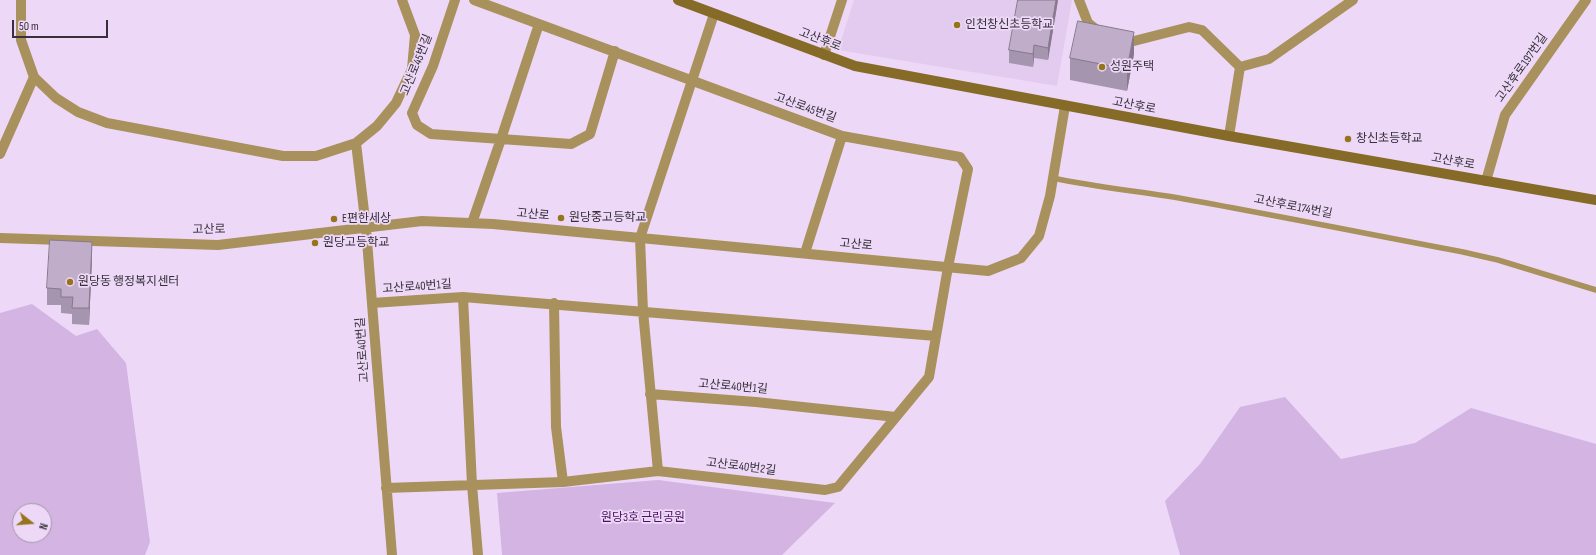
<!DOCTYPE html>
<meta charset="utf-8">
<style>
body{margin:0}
#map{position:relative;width:1596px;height:555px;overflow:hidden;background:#edd9f7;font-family:"Sofia Sans Condensed",sans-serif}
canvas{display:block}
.north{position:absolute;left:12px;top:503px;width:40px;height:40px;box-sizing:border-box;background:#edd9f7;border:1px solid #a495ab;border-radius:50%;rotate:107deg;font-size:11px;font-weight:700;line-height:16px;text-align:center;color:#372f3a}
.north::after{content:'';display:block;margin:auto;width:14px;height:18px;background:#96741d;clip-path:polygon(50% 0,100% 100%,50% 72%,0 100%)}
.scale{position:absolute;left:12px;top:20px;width:96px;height:18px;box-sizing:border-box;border:2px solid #372f3a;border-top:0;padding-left:5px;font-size:12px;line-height:14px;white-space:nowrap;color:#372f3a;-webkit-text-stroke:3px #edd9f7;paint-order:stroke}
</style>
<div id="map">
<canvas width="1596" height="555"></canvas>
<div class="north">N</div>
<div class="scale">50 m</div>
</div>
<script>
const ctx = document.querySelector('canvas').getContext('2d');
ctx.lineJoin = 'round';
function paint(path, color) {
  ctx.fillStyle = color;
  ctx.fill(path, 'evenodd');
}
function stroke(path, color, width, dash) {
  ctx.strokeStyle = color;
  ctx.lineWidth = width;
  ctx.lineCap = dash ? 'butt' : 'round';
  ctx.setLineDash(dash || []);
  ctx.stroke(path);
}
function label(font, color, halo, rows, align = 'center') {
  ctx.font = font + ' "Sofia Sans Condensed","Noto Sans KR",sans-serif';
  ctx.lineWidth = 3.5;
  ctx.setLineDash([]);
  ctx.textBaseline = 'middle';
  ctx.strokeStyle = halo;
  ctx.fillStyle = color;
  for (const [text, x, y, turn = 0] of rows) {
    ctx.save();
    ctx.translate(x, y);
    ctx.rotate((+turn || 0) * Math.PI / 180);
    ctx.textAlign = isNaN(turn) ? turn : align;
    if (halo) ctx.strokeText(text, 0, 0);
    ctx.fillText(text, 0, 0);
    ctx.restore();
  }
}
paint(new Path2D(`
 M854 0H1072L1057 86 838 50Z`), '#e3cbef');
paint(new Path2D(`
 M32 304 76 336 97 329 126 363 150 542 145 555H0V313ZM20 511H44V535H20Z
 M1285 397 1341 459 1415 443 1471 408 1596 444V555H1180L1165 501 1200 464 1240 407Z
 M658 480 835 503 782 555H502L497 493Z`), '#d3b4e2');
stroke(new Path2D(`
 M1053 178C1095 187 1137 191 1179 198 1274 215 1368 234 1463 252L1498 260 1596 290`), '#a8915d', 5.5);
stroke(new Path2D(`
 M21 0V40L34 77 56 98 78 112 107 123 283 156H316L356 143 377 126 396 103 412 69 415 35 402 0
 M455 0 433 66 412 113 417 125 431 134 571 144 590 134 615 51
 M1079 0 1088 23 1098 31
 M1122 41 1130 42 1189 27 1202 30 1240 67
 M824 55 842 0
 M1229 136 1240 67 1269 59 1353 0
 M356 143 366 228 392 555
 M0 154 34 77
 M1486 181 1505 115 1586 0
 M472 223 501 139 539 24
 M0 238 218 245 422 221 493 224 988 271 1021 258 1039 236 1050 196 1065 106
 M805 253 842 136
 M463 297 472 485 478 555
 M372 303 463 297 936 336
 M554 303 556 427 563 482
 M650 394 756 402 896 417
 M658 471 643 311 640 238 714 14
 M386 488 563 482 658 471 825 490 838 487 929 377 948 267 968 169 960 157 842 136 474 0`), '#a8915d', 10);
stroke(new Path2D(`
 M678 0 855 66 1229 136 1596 200`), '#866a28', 10);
paint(new Path2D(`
 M1058 0 1048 60 1034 58 1033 67 1009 63V50Z
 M1134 54 1127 91 1070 80V58Z
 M92 258 89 325 72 324V314L61 313V305H47V288Z`), '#a595ae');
paint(new Path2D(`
 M1056 0H1058L1048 60V48Z
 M1134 32V54L1127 91V69Z
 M1034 45V58L1033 67V54Z
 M92 242V258L89 325V308Z`), '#86798d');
const building = new Path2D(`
 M1018 0H1056L1048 48 1034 45 1033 54 1009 50Z
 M1078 21 1134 32 1127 69 1070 58Z
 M50 240 92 242 89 308H72L73 297H61V289L47 288Z`);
paint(building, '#c0adca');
stroke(building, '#86798d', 1);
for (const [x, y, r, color] of [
 [957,25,4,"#96741d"],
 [1102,67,4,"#96741d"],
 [1348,139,4,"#96741d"],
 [561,218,4,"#96741d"],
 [334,219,4,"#96741d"],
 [315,243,4,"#96741d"],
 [70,282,4,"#96741d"]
]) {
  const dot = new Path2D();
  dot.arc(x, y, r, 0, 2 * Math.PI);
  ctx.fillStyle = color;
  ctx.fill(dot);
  stroke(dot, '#edd9f7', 1.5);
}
label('12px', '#372f3a', '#edd9f7', [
 ["인천창신초등학교",965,25],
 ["성원주택",1110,67],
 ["창신초등학교",1356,139],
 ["원당중고등학교",569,218],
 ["E편한세상",342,219],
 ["원당고등학교",323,243],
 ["원당동 행정복지센터",78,282]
], 'left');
label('12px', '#372f3a', '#edd9f7', [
 ["고산후로",820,40,21],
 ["고산로45번길",417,65,-68],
 ["고산후로197번길",1522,68,-55],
 ["고산후로",1134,106,11],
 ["고산로45번길",805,108,20],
 ["고산후로",1453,162,10],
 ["고산후로174번길",1293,207,11],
 ["고산로",533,215,5],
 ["고산로",209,230,-1],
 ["고산로",856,245,5],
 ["고산로40번1길",417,287,-4],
 ["고산로40번길",363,350,-94],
 ["고산로40번1길",733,387,5],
 ["고산로40번2길",741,467,7]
]);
label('12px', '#4b1061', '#edd9f7', [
 ["원당3호 근린공원",643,518]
]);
</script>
